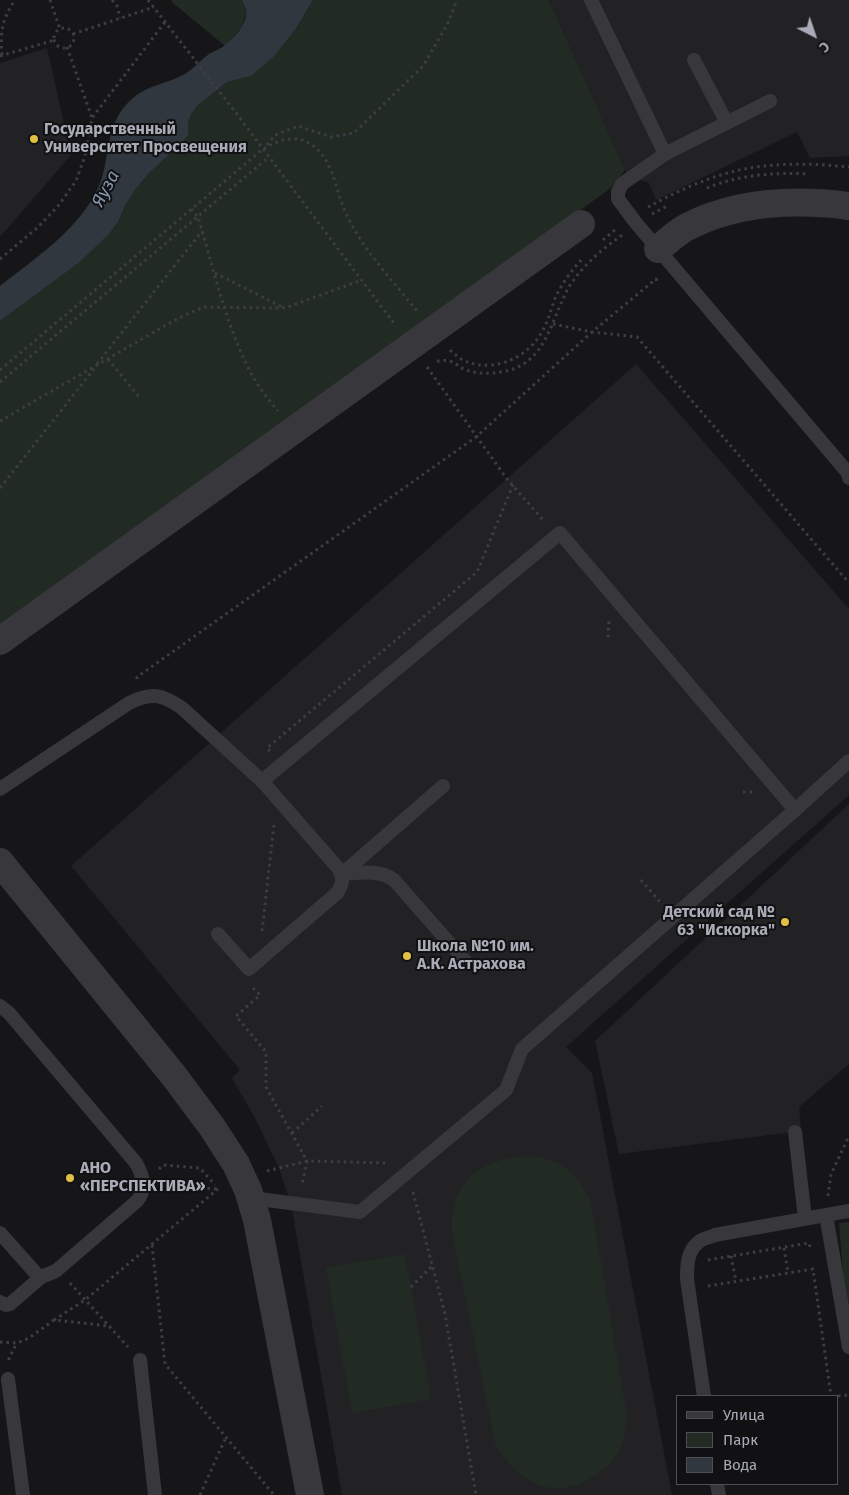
<!DOCTYPE html>
<meta charset="utf-8">
<style>
body{margin:0}
#map{position:relative;width:849px;height:1495px;overflow:hidden;background:#161618;font-family:"Fira Sans",sans-serif}
canvas{display:block}
.legend{position:absolute;left:676px;top:1395px;width:162px;height:90px;box-sizing:border-box;background:#111113;border:1px solid #4e4f54;margin:0;padding:6px 9px;list-style:none;font-size:15px;color:#a9acb6}
.legend li{display:flex;align-items:center;gap:10px;height:25px}
.legend b{width:25px;border:1px solid #4e4f54}
.north{position:absolute;left:789px;top:10px;width:50px;height:50px;-webkit-text-stroke:4px #111113;paint-order:stroke;rotate:139deg;font-size:14px;font-weight:700;line-height:20px;text-align:center;color:#a9acb6}
.north::after{content:'';display:block;margin:auto;width:18px;height:22px;background:#a9acb6;clip-path:polygon(50% 0,100% 100%,50% 72%,0 100%)}
</style>
<div id="map">
<canvas width="849" height="1495"></canvas>
<ul class="legend">
<li><b style="height:6px;background:#37373c"></b>Улица</li>
<li><b style="height:14px;background:#222a24"></b>Парк</li>
<li><b style="height:14px;background:#30373f"></b>Вода</li>
</ul>
<div class="north">С</div>
</div>
<script>
const ctx = document.querySelector('canvas').getContext('2d');
ctx.lineJoin = 'round';
function paint(path, color) {
  ctx.fillStyle = color;
  ctx.fill(path, 'evenodd');
}
function stroke(path, color, width, dash) {
  ctx.strokeStyle = color;
  ctx.lineWidth = width;
  ctx.lineCap = dash ? 'butt' : 'round';
  ctx.setLineDash(dash || []);
  ctx.stroke(path);
}
function label(font, color, halo, rows, align = 'center') {
  ctx.font = font + ' "Fira Sans",sans-serif';
  ctx.lineWidth = 4;
  ctx.setLineDash([]);
  ctx.textBaseline = 'middle';
  ctx.strokeStyle = halo;
  ctx.fillStyle = color;
  for (const [text, x, y, turn = 0] of rows) {
    ctx.save();
    ctx.translate(x, y);
    ctx.rotate((+turn || 0) * Math.PI / 180);
    ctx.textAlign = isNaN(turn) ? turn : align;
    if (halo) ctx.strokeText(text, 0, 0);
    ctx.fillText(text, 0, 0);
    ctx.restore();
  }
}
paint(new Path2D(`
 M549 0H849V156L810 158 797 132 656 200 649 183 627 175Z
 M47 48 71 155 0 237V63Z
 M636 364 849 609V795L566 1047 592 1073 672 1495H342L291 1204 279 1168 255 1118 232 1078 240 1070 71 866Z
 M849 804V1064L799 1107 801 1131 619 1154 595 1041Z`), '#222224');
paint(new Path2D(`
 M171 0H242L246 13 242 27 225 46 173 3Z
 M313 0H549L625 170 611 188 0 629V321L80 262 108 235 118 222 125 206 135 190 149 173 181 144 188 135V124L191 114 197 106 227 82 251 76 295 30Z
 M526 1156C559 1158 578 1171 591 1203L627 1416C626 1431 623 1447 614 1459 599 1477 573 1491 550 1488 526 1484 506 1463 495 1443L452 1233C448 1184 479 1159 526 1156Z
 M849 1222V1310L844 1285 839 1223Z
 M405 1254 431 1399 352 1413 326 1268Z`), '#222a24');
paint(new Path2D(`
 M242 0H313L295 30 273 57 251 76 227 82 197 106 191 114 188 124V135L181 144 149 173 135 190 125 206 118 222 108 235 80 262 0 321V286C34 259 74 233 95 194 114 160 100 126 134 97 149 85 169 83 185 74 194 68 201 60 209 54 214 51 221 49 225 45 234 38 248 23 246 11 245 7 243 3 242 0Z`), '#30373f');
stroke(new Path2D(`
 M50 0 60 29
 M112 0 117 6 120 18
 M148 0 236 113 396 326
 M54 38a10 10 0 1 1 20 0a10 10 0 1 1-20 0Z
 M73 34 154 7
 M67 47 92 118
 M2 55C0 32 2 19 15 0
 M0 56 55 40
 M267 145 275 135 298 126 331 137 354 133 423 66 447 25 457 0
 M707 188C738 175 775 172 809 174
 M648 207C683 188 723 170 764 166 792 163 821 164 849 167
 M191 209 198 217C214 270 226 327 253 377 260 389 269 400 278 411
 M652 214 667 206
 M603 240 616 229
 M0 259 37 228 58 206 76 181 85 156 92 118 165 22
 M215 273 282 307
 M553 324 592 332 637 337 849 583
 M450 350C462 362 474 366 491 365 519 362 538 345 548 319 551 311 553 302 557 294 564 281 573 268 584 257
 M108 359 140 398
 M437 361C441 361 445 360 449 361 455 362 460 368 466 370 477 374 489 374 500 372 547 366 550 320 569 287 582 266 601 250 621 236L619 234
 M97 364 202 231
 M427 367 507 479 544 521
 M0 370 263 149C277 141 294 134 309 143 329 155 334 178 340 198 354 241 389 276 417 311
 M0 382 269 157
 M0 421 175 320 196 310 205 307 279 308 288 307 362 280
 M0 488 94 369
 M608 637 609 620
 M137 679V677L476 437 592 332 656 279 657 281
 M270 751 267 748 477 572 513 485
 M743 792H755
 M641 880 660 902
 M262 931 274 825
 M253 988 260 995 236 1016 266 1052V1087L307 1161 302 1185
 M292 1133 322 1106
 M159 1169 163 1165 200 1168 215 1185
 M267 1171 307 1161 387 1163
 M162 1186 218 1189
 M413 1192 445 1314 476 1495
 M828 1196 831 1174 849 1136
 M152 1245 165 1364 274 1495
 M784 1248 788 1273
 M731 1256 736 1281
 M708 1260 809 1243 810 1247
 M70 1283 128 1347
 M708 1286 813 1269 831 1396
 M411 1287 432 1266
 M54 1320 85 1300 218 1189
 M0 1342 17 1343 29 1338 54 1320 109 1326
 M9 1360V1358L17 1343
 M838 1396 849 1395
 M200 1495 226 1437`), '#3d3e43', 3, [2.5, 4]);
stroke(new Path2D(`
 M591 0 665 154 622 184 618 192V199L636 223 848 473 849 478
 M694 60 727 123
 M665 154 770 101
 M0 789 129 703C151 692 162 694 182 708L262 781 560 533 795 810 522 1049 506 1090 360 1212 251 1198
 M795 810 849 761
 M342 874C359 873 379 869 394 880L466 962
 M342 874 443 786
 M218 934 249 969 337 893C343 884 344 878 338 868L262 781
 M0 1006 9 1013 136 1163C143 1175 147 1189 137 1201L57 1270C52 1274 45 1274 40 1278L0 1233
 M795 1132 805 1218
 M826 1215 849 1347
 M0 1302 6 1305 10 1304 40 1278
 M140 1360 155 1495
 M8 1379 23 1495
 M704 1396 687 1279C687 1265 687 1250 700 1241 704 1238 711 1237 715 1235L849 1211
 M717 1484 719 1495`), '#37373c', 14);
stroke(new Path2D(`
 M658 249C668 241 678 231 689 226 739 201 795 199 849 206
 M0 641 581 224
 M0 862 174 1076 212 1127 236 1164 248 1190 257 1220 310 1495`), '#37373c', 28);
for (const [x, y, r, color] of [
 [34,139,5,"#e1c045"],
 [785,922,5,"#e1c045"],
 [407,956,5,"#e1c045"],
 [70,1178,5,"#e1c045"]
]) {
  const dot = new Path2D();
  dot.arc(x, y, r, 0, 2 * Math.PI);
  ctx.fillStyle = color;
  ctx.fill(dot);
  stroke(dot, '#111113', 2);
}
label('bold 16px', '#a9acb6', '#111113', [
 ["Государственный",44,130],
 ["Университет Просвещения",44,148],
 ["Детский сад №",775,913,"right"],
 ["63 \"Искорка\"",775,931,"right"],
 ["Школа №10 им.",417,947],
 ["А.К. Астрахова",417,965],
 ["АНО",80,1169],
 ["«ПЕРСПЕКТИВА»",80,1187]
], 'left');
label('italic 18px', '#8395ae', '#111113', [
 ["Яуза",106,189,-62]
]);
</script>
